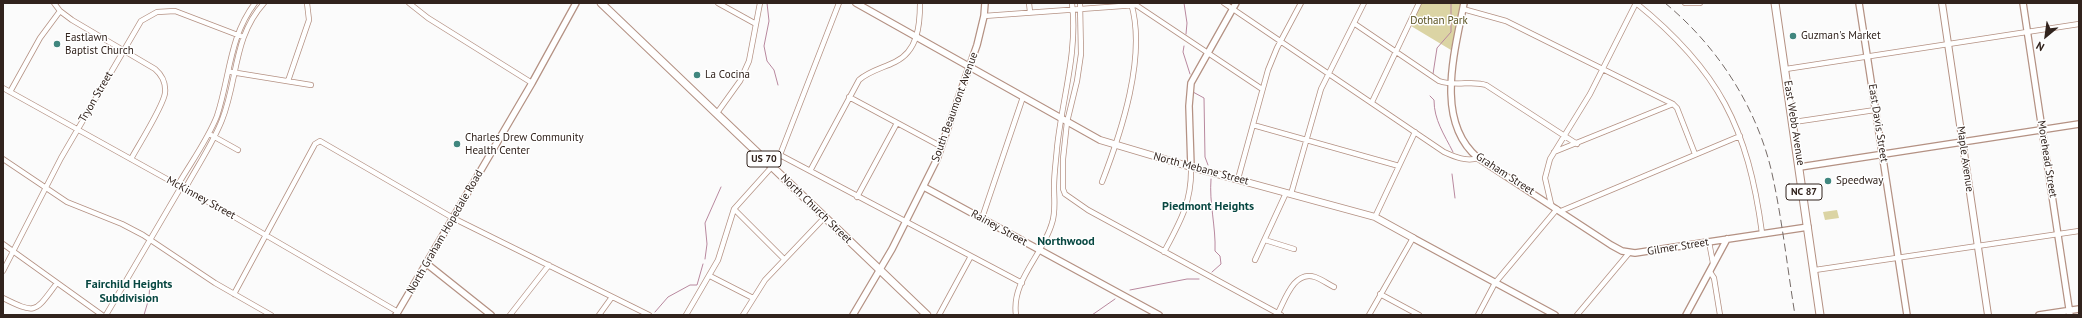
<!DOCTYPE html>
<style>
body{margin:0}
#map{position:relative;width:2082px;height:318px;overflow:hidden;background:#fbfbfb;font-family:"PT Sans",sans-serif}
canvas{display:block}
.frame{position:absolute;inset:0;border:4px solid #31231d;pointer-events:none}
.north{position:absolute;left:2026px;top:16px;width:40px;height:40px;-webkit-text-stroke:3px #fff;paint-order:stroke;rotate:209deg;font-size:11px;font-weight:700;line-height:16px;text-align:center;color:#31231d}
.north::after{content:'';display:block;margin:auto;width:14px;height:18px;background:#31231d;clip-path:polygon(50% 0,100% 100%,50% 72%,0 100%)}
</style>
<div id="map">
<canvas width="2082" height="318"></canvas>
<div class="frame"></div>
<div class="north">N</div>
</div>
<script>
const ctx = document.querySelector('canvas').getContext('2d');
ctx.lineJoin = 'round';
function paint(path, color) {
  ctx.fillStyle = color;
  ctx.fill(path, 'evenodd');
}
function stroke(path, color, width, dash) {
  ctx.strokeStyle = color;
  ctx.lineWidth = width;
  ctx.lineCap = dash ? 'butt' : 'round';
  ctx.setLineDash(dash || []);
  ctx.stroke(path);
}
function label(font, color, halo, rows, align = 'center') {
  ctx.font = font + ' "PT Sans",sans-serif';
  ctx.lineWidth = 3;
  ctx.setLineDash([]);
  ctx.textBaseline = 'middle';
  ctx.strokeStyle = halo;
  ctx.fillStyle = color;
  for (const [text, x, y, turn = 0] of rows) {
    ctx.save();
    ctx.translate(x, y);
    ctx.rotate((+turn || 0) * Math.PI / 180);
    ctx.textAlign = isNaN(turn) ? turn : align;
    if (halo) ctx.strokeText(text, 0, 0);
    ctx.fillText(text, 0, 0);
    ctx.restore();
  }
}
paint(new Path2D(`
 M1420 3H1462L1451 50 1411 26Z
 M1837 210 1839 218 1825 220 1823 212Z`), '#dbd4a4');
stroke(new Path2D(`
 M767 3 769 21 764 46 767 61 774 70 778 85
 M1184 3 1187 23 1186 34
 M1184 46 1183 52 1190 74
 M1433 74 1437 48 1451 32V3
 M1193 92 1204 98 1205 157 1208 165
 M1430 96 1434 100C1434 120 1444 134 1453 152
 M1452 174 1455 198
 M1211 179C1209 203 1216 227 1215 251L1220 256 1221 264 1212 272
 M705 259 707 244 705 223 721 187
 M1130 290 1187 279H1199
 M655 312 668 297 690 285H697L703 264
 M144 315 149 298 150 281
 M1092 315 1115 299`), '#b8889e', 1);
const minor = new Path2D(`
 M54 3 60 11 72 20 155 69C162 75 166 83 165 93 164 105 138 146 131 159
 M409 3 428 18 532 83
 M718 3 756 24
 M1029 3 1030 12
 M1224 3 1444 152C1455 157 1467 162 1478 158
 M1636 3C1719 70 1748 128 1762 233
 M1685 3H1700
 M1463 9 1506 21 1673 104 1677 108 1695 154
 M984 16 1136 5 1262 89
 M1355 24 1439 81C1456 87 1472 80 1486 85L1577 144
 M1786 69 2079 24
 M231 72 311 85
 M288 81 309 20 307 3
 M3 88 219 208 398 312
 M10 92 40 38 60 11
 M849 97 942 147
 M1372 102 1419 3
 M717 113 740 81 749 61 760 3
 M1794 122 1875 110
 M1253 125 1399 166
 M211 135 238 150
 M1554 152 1673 104
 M780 155 1022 283
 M3 159 67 202 122 224 143 235 215 283 271 315
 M810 171 859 80C869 71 883 68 895 62 918 51 920 25 920 3
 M1238 179 1268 70 1277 48 1301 3
 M1102 182C1121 133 1147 56 1131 3
 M181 187H186C198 165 213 143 222 120 238 80 233 37 264 3
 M1065 194 1088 210 1281 315
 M1065 194 1063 189V159L1067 122 1077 81 1081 54 1080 3
 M1291 194 1321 89 1364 3
 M857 197 897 123
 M1551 204 1545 178 1550 159 1590 94 1636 3
 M734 209 784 259
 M1561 211 1740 136
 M1375 217 1415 132
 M982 218 1023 97
 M1265 240 1294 249
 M1709 242 1713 263
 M3 244 102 315
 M1164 252C1180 222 1192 202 1191 167
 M1255 260 1286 193
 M1815 270 2079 231
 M3 271 61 158 141 21 157 12 175 11 243 37
 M1710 272 1714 278 1720 315
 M710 276 753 298
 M234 294 315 144 320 141 453 218 649 315
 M1380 294 1419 315
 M3 298C37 315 35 312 57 283
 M1278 313C1285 300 1294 270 1315 277 1321 279 1328 284 1334 287
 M106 315 181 187 179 183C192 161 208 139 217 116 230 77 229 37 255 3
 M510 315 549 265
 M599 315 612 297
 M686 315 718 260 734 209 778 160 839 3
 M743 315 765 280 825 217
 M939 315 971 256
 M1016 315C1011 281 1043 255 1052 223 1056 211 1054 199 1054 187 1054 174 1056 161 1057 148 1062 99 1078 53 1072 3
 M1369 315 1413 238
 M1478 315 1495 283 1557 209
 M1577 315 1629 253`);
const tertiary = new Path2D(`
 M1464 3C1455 51 1434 121 1478 158L1611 245 1622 251 1635 253 1808 227
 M1859 3 1907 315
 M2023 3 2070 315
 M1191 167 1189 106 1191 83 1236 3
 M1800 167 2079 124
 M924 187 1159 315
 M1413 238 1555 315
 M427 264 491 315
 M396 315 532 83 576 3
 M853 315 892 249 937 159 977 45 984 16 985 3
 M1686 315 1727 239
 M2039 315 2079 309`);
const secondary = new Path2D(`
 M856 3 1100 140 1191 167 1375 217 1413 238
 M1942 3 1988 315`);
const primary = new Path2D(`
 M601 3 927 315`);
const trunk = new Path2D(`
 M1775 3 1820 315`);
stroke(minor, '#b49183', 6);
stroke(tertiary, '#b49183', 8);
stroke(secondary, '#b49183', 8);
stroke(primary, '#b49183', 9);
stroke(trunk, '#b49183', 9);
stroke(minor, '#fff', 4.5);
stroke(tertiary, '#fff', 5.5);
stroke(secondary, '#fff', 6);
stroke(primary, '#fff', 7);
stroke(trunk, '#fff', 7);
stroke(new Path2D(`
 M1665 3C1716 45 1755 104 1771 169 1782 217 1787 266 1795 315`), '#746a66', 1, [8, 4]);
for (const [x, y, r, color] of [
 [1793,36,4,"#41877f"],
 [57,44,4,"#41877f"],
 [697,75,4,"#41877f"],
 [457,144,4,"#41877f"],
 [1828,181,4,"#41877f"]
]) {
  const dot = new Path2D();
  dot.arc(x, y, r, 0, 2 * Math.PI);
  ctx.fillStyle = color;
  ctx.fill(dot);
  stroke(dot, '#fff', 1.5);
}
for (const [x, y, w] of [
 [764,159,34],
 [1804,192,36]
]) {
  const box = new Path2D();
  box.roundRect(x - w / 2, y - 8, w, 16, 3);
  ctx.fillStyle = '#fff';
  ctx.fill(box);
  stroke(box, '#31231d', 1);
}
label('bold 10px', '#31231d', null, [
 ["US 70",764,159],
 ["NC 87",1804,192]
]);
label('11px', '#58501f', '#fff', [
 ["Dothan Park",1439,21]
]);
label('11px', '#31231d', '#fff', [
 ["Guzman's Market",1801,36],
 ["Eastlawn",65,38],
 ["Baptist Church",65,51],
 ["La Cocina",705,75],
 ["Charles Drew Community",465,138],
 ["Health Center",465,151],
 ["Speedway",1836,181]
], 'left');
label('11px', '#31231d', '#fff', [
 ["Tryon Street",96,97,-60],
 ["South Beaumont Avenue",955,107,-70],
 ["East Webb Avenue",1794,123,81],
 ["East Davis Street",1878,123,81],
 ["Maple Avenue",1965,159,82],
 ["Morehead Street",2047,159,81],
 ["North Mebane Street",1201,169,15],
 ["Graham Street",1505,174,33],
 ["McKinney Street",201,198,29],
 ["North Church Street",816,209,44],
 ["Rainey Street",999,228,29],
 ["North Graham Hopedale Road",445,232,-60],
 ["Gilmer Street",1678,247,-9]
]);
label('bold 12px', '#084842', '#fff', [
 ["Piedmont Heights",1208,207],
 ["Northwood",1066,242],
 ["Fairchild Heights",129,285],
 ["Subdivision",129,299]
]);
</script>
